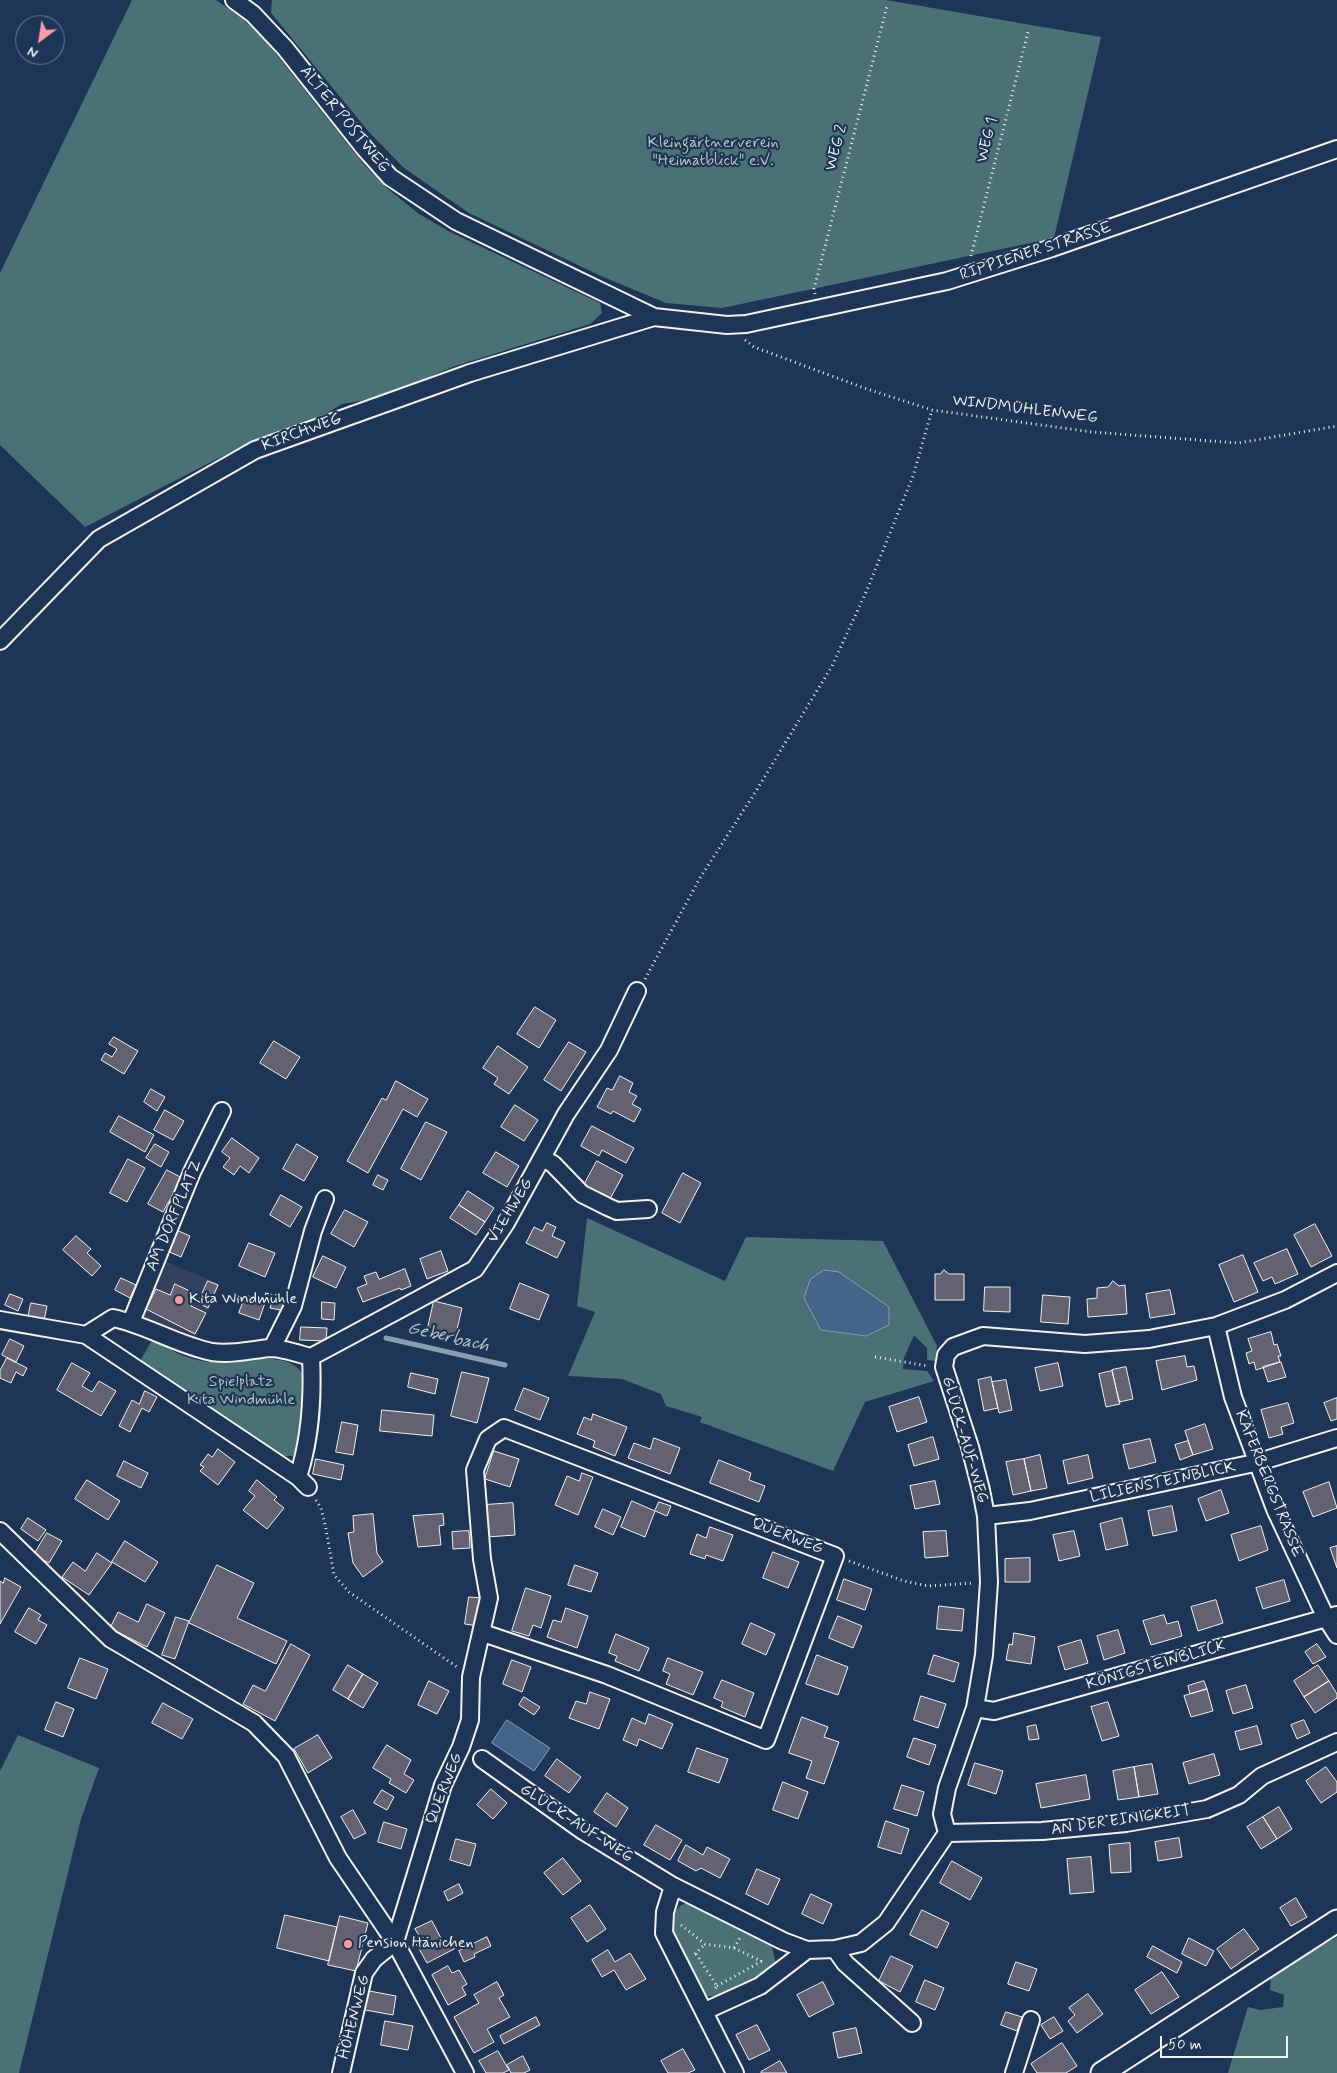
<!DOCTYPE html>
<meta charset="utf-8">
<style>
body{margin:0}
#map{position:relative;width:1337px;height:2073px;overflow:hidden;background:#1d3557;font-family:Mynerve,sans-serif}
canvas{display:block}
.north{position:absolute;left:15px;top:15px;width:50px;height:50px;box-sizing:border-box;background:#1d3557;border:1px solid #738091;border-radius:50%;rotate:211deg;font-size:14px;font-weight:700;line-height:20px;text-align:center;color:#f4f1e8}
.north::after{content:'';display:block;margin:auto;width:18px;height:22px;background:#ff9aa2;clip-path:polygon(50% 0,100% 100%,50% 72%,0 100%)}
.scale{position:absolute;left:1160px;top:2036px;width:128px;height:22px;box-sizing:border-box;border:2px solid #f4f1e8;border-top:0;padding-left:6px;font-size:15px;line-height:18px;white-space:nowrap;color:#f4f1e8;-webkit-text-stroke:4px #1d3557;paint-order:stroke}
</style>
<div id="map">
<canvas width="1337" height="2073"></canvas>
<div class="north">N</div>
<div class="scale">50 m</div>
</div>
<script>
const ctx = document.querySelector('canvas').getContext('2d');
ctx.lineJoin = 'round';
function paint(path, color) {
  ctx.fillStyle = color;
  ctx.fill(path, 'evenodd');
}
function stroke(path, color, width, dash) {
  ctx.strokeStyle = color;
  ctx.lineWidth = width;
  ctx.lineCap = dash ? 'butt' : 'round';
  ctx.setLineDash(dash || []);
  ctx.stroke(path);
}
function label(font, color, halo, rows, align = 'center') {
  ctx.font = font + ' Mynerve,sans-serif';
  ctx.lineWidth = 4.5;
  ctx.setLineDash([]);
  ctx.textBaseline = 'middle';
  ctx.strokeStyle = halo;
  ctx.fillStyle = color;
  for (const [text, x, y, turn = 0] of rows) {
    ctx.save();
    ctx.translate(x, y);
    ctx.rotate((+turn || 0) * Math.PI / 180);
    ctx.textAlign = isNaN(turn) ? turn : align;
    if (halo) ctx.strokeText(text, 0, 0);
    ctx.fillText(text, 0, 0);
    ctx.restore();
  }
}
paint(new Path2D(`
 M162 1260 220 1284 194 1341 138 1315Z`), '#32425e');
paint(new Path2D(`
 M132 0H216L243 19 265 40 365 166 388 189 419 214 450 232 600 303 602 313 590 324 452 367 383 397 342 404 311 423 242 446 85 527 0 445V273Z
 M272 0H886L1101 37 1054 238 722 308 666 303 601 276 469 213 404 168 369 132 271 13Z
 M587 1218 725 1281 746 1237 883 1241 937 1346 935 1361 927 1360V1348L914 1335 904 1358 903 1369 927 1371 934 1381 865 1402 833 1471 700 1422 702 1417 666 1406 661 1394 622 1379 568 1376 595 1312 577 1306Z
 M152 1340C167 1348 184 1358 202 1361 230 1367 294 1343 305 1380L298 1449 293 1456H284L139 1363Z
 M18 1735 99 1768 81 1819 19 2073H0V1771Z
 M686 1903 772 1947 776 1964C759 1981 730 1999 707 1996L673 1938 669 1919 680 1906Z
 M1337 1937V2073H1228L1248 2007 1260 2010 1283 2007 1284 1995 1270 1990 1271 1975Z`), '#4a7276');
const water = new Path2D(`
 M824 1270 839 1272 889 1307V1325L866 1336 821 1330 804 1298 810 1280Z
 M507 1720 550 1748 534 1771 492 1743Z`);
paint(water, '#44658a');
stroke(water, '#8a9db0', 1);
stroke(new Path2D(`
 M386 1338 505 1365`), '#8a9db0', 5);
const building = new Path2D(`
 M535 1007 556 1020 539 1048 517 1034Z
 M114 1037 138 1051 124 1074 101 1060 105 1053 112 1057 117 1049 109 1044Z
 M274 1041 300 1057 286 1079 260 1063Z
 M569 1042 586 1052 561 1091 544 1080Z
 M498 1046 528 1067 509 1094 494 1084 498 1078 483 1068Z
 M620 1076 633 1083 629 1092 637 1096 632 1104 641 1109 634 1122 613 1111 611 1114 597 1107 607 1088 612 1090Z
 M396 1081 428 1099 417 1117 403 1109 368 1173 347 1161 382 1098 386 1100Z
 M151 1089 165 1097 157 1111 144 1102Z
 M515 1105 538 1120 524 1141 501 1127Z
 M165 1110 184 1121 173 1140 154 1130Z
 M119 1116 154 1135 145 1152 110 1132Z
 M426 1122 447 1132 421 1180 401 1169Z
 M592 1126 634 1148 626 1163 602 1150 599 1156 581 1146Z
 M232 1138 259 1158 249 1173 240 1166 234 1175 223 1167 230 1158 222 1152Z
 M155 1144 169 1152 161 1167 146 1158Z
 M297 1144 318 1157 304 1181 283 1169Z
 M496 1152 519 1166 507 1187 483 1173Z
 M128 1159 145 1168 127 1202 110 1193Z
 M597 1161 623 1175 610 1199 584 1185Z
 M167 1170 182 1178 163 1212 148 1204Z
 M683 1173 701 1183 680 1223 662 1213Z
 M378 1175 388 1180 383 1190 373 1185Z
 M468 1191 494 1208 485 1222 459 1205Z
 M281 1195 302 1207 290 1227 270 1215Z
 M459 1205 485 1222 476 1235 450 1218Z
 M345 1210 368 1222 354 1247 331 1234Z
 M547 1223 556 1227 552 1236 565 1242 557 1258 526 1243 534 1227 542 1231Z
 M1315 1224 1332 1256 1311 1267 1294 1235Z
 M174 1229 190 1236 181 1257 165 1250Z
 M76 1236 91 1249 87 1253 101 1266 92 1276 63 1250Z
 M249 1243 275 1253 265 1277 239 1266Z
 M1287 1249 1298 1274 1275 1284 1272 1277 1263 1281 1254 1263Z
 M441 1251 448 1271 427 1279 420 1259Z
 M1243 1255 1258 1292 1234 1302 1219 1265Z
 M323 1256 346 1267 336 1288 313 1277Z
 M405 1269 411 1286 401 1290 400 1288 363 1302 357 1288 367 1284 364 1276 376 1272 379 1279Z
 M944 1270 949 1274H964V1300H935V1274H940Z
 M121 1278 136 1285 130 1298 115 1290Z
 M208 1281 218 1285 208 1308 198 1303Z
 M1113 1281 1119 1286 1125 1285 1127 1314 1088 1317 1087 1299 1097 1298V1288L1108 1287Z
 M520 1283 549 1295 539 1320 510 1309Z
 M175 1284 196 1294 191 1306 206 1313 195 1334 146 1309 156 1289 170 1295Z
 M985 1287H1010V1312L984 1311Z
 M1170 1290 1175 1314 1150 1318 1146 1294Z
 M266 1293 289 1299 286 1311 270 1308 272 1302 265 1300Z
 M10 1294 23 1299 18 1311 5 1305Z
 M246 1295 265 1303 259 1320 239 1313Z
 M1043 1295 1070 1297 1068 1324 1041 1322Z
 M434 1301 462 1308 455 1338 427 1332Z
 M322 1302 335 1303 334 1320 322 1319Z
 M31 1303 47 1306 44 1321 28 1318Z
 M301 1327 327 1328 326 1341 300 1340Z
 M1271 1332 1274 1345 1277 1344 1281 1356H1278L1280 1362 1256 1370 1254 1362 1249 1364 1246 1353 1252 1351 1248 1339Z
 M10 1339 24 1346 16 1362 2 1355Z
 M1185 1356 1187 1367 1194 1366 1197 1380 1162 1390 1156 1361Z
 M7 1358 27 1368 23 1376 16 1372 11 1383 0 1378V1371Z
 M1280 1362H1281L1286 1377 1268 1382 1263 1367Z
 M72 1363 90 1373 82 1386 92 1392 99 1381 116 1391 101 1416 57 1390Z
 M1058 1363 1063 1386 1040 1391 1035 1368Z
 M1126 1367 1133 1399 1119 1402 1112 1370Z
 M1112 1371 1120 1404 1106 1407 1099 1374Z
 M462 1372 489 1378 477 1423 451 1416Z
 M411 1373 438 1379 435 1394 408 1387Z
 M991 1377 998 1408 984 1411 978 1380Z
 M1006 1380 1012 1410 999 1413 992 1382Z
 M524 1388 549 1398 540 1420 515 1410Z
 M145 1391 157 1397 149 1412 142 1408 130 1432 119 1426 132 1400 139 1404Z
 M919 1397 927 1422 897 1432 889 1407Z
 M1337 1398V1419L1331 1421 1324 1403Z
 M1288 1403 1294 1423 1281 1427 1283 1434 1269 1438 1261 1410Z
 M382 1410 434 1415 432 1436 380 1431Z
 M593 1414 627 1427 615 1456 593 1447 595 1441 577 1434 584 1417 591 1420Z
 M342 1422 358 1425 353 1455 336 1452Z
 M1205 1424 1213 1449 1193 1455 1185 1431Z
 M933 1437 939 1459 914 1466 908 1445Z
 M654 1438 680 1448 670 1474 628 1458 634 1443 650 1449Z
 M1150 1439 1156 1462 1129 1469 1123 1445Z
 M1188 1441 1193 1455 1180 1460 1175 1445Z
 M218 1449 235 1462 218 1485 200 1471 204 1467 200 1465 208 1454 212 1457Z
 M494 1451 519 1459 510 1487 485 1479Z
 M1040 1455 1047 1488 1031 1491 1024 1459Z
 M1088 1455 1093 1478 1068 1484 1063 1461Z
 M316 1459 344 1465 341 1480 313 1474Z
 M1024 1459 1031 1491 1013 1495 1006 1462Z
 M719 1460 751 1473 749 1480 765 1486 759 1502 710 1483Z
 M124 1461 148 1473 141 1488 117 1476Z
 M582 1473 593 1477 578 1515 555 1505 567 1476 579 1481Z
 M87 1480 120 1501 108 1520 75 1499Z
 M257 1480 277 1497 274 1500 284 1508 267 1529 243 1510 255 1496 249 1491Z
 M935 1481 940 1504 915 1509 910 1486Z
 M1329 1482 1337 1508 1313 1517 1303 1492Z
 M1221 1490 1229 1513 1206 1521 1198 1499Z
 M632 1501 655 1511 645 1537 621 1527Z
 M659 1502 671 1506 667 1516 655 1511Z
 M513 1503 515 1535 487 1537 485 1505Z
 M1172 1506 1177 1531 1153 1536 1148 1511Z
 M603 1509 621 1517 613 1535 595 1527Z
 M373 1514 377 1553 383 1562 363 1577 353 1563 348 1533 354 1532 353 1516Z
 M443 1514 444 1525 439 1526 441 1545 418 1547 413 1516Z
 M28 1518 46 1530 38 1541 21 1529Z
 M1122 1518 1128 1545 1106 1550 1100 1524Z
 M1261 1526 1268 1550 1239 1561 1231 1535Z
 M710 1527 733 1535 723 1561 706 1555 705 1559 690 1554 697 1534 706 1538Z
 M469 1531 470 1548 453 1549 452 1532Z
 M946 1531 948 1556 925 1558 923 1532Z
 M1074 1531 1080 1556 1059 1561 1053 1535Z
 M47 1533 62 1541 49 1563 34 1555Z
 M125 1541 158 1562 145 1582 112 1562Z
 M1337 1546V1568L1330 1548Z
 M773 1552 799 1562 788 1588 763 1578Z
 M97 1553 112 1563 89 1595 62 1577 73 1562 85 1571Z
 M1030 1558V1582H1005V1559Z
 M217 1565 254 1583 237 1618 287 1641 276 1664 189 1623Z
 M575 1565 598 1573 591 1592 568 1585Z
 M5 1578 21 1587 0 1624V1581L3 1583Z
 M844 1579 872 1589 865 1610 837 1600Z
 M1284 1580 1290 1601 1263 1609 1256 1588Z
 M526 1588 551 1596 541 1628 533 1625 529 1636 512 1631Z
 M469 1597 483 1598 478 1626 465 1624Z
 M1216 1600 1223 1623 1198 1631 1191 1607Z
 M147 1604 165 1613 147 1647 110 1628 118 1612 138 1622Z
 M939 1606 964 1609 962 1631 937 1629Z
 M29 1608 41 1615 38 1620 47 1625 36 1644 15 1632Z
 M566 1608 588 1616 577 1648 547 1637 553 1620 561 1622Z
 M1164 1615 1167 1624 1178 1621 1182 1636 1151 1645 1143 1621Z
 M838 1616 862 1626 853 1648 829 1638Z
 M176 1617 189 1621 175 1659 162 1655Z
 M751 1623 775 1634 766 1655 742 1644Z
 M1118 1630 1125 1653 1104 1660 1097 1636Z
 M1014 1633 1035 1637 1031 1664 1006 1660 1009 1644 1012 1645Z
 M616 1634 649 1648 639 1671 615 1661 617 1656 609 1653Z
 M1081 1640 1088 1663 1065 1670 1058 1647Z
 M291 1644 310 1655 275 1721 243 1704 253 1685 265 1691Z
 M1317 1644 1326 1657 1313 1664 1305 1652Z
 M817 1655 848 1667 838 1695 806 1684Z
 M934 1655 959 1663 954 1682 928 1674Z
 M80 1658 108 1669 96 1699 68 1688Z
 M668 1658 703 1672 693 1695 666 1684 670 1674 663 1671Z
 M512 1660 531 1667 522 1692 503 1684Z
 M348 1665 363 1674 348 1699 333 1690Z
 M1318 1665 1329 1681 1304 1697 1294 1681Z
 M363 1674 378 1683 363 1708 348 1699Z
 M722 1680 754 1693 745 1717 721 1707 723 1702 714 1698Z
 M429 1681 449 1691 437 1714 418 1705Z
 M1204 1681 1207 1689 1190 1694 1188 1686Z
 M1329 1681 1337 1694V1698L1315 1713 1304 1697Z
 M1246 1685 1253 1708 1233 1714 1226 1691Z
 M1207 1689 1213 1711 1191 1717 1184 1696Z
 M590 1692 610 1699 599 1729 569 1718 576 1701 586 1704Z
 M921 1696 946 1704 938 1728 914 1720Z
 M524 1697 540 1707 534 1715 519 1705Z
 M56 1702 74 1709 63 1737 45 1730Z
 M1108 1702 1119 1736 1102 1741 1091 1707Z
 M163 1703 193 1719 182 1739 152 1723Z
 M649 1714 673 1724 662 1749 639 1739 637 1746 623 1740 632 1718 645 1724Z
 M802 1717 828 1727 824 1737 839 1742 824 1784 806 1778 812 1761 789 1753Z
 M1304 1720 1310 1733 1297 1739 1291 1725Z
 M1036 1725 1039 1739 1029 1740 1027 1727Z
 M1257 1726 1262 1744 1240 1750 1235 1732Z
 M318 1735 332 1758 308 1773 294 1749Z
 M914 1738 936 1745 929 1765 907 1757Z
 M387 1745 411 1760 404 1774 414 1780 406 1793 389 1783 391 1779 373 1768Z
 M697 1748 728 1759 719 1783 688 1772Z
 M1214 1754 1220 1775 1189 1784 1183 1763Z
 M557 1759 581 1777 569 1793 545 1776Z
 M975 1763 1003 1771 996 1794 968 1785Z
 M1152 1764 1158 1794 1139 1797 1134 1767Z
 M1134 1767 1139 1797 1118 1800 1113 1771Z
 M1326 1767 1337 1782V1792L1321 1803 1306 1781Z
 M1086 1775 1090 1799 1041 1808 1036 1784Z
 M783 1782 808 1792 798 1819 773 1810Z
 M902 1785 924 1792 917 1816 894 1809Z
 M491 1789 507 1803 493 1819 477 1805Z
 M382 1790 394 1797 387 1810 374 1803Z
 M607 1793 628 1808 616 1827 594 1812Z
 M1279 1807 1292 1829 1277 1839 1263 1817Z
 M353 1810 366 1833 354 1839 341 1817Z
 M1263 1817 1277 1839 1261 1849 1247 1827Z
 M886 1821 909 1829 901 1854 878 1847Z
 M384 1822 407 1829 401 1849 378 1842Z
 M656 1825 682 1840 670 1860 644 1845Z
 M1179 1838 1182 1857 1158 1861 1155 1842Z
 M456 1839 476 1844 470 1866 450 1860Z
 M1130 1843 1131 1872 1111 1873 1109 1845Z
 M686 1845 703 1855 707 1847 730 1859 720 1878 701 1868 696 1871 678 1861Z
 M1091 1857 1094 1892 1070 1894 1067 1859Z
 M563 1858 581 1881 563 1895 544 1873Z
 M952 1861 982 1878 970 1900 940 1883Z
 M757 1869 780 1879 768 1905 746 1894Z
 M459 1884 463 1893 448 1901 444 1892Z
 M811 1894 832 1904 823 1924 802 1914Z
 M1296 1898 1307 1917 1291 1926 1280 1908Z
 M590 1905 606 1929 587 1942 571 1918Z
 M922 1910 949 1923 937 1948 910 1935Z
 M285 1915 337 1927 329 1961 277 1948Z
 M340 1916 368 1923 356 1971 328 1965Z
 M432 1921 443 1942 450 1938 456 1948 427 1963 414 1940 420 1937 415 1929Z
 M1244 1929 1259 1949 1231 1969 1217 1949Z
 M487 1937 491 1946 474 1954 475 1957 464 1962 459 1951Z
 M1189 1938 1214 1951 1206 1966 1182 1954Z
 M1153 1946 1182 1962 1177 1973 1147 1957Z
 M608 1950 615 1962 630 1953 646 1979 626 1990 614 1970 602 1977 592 1960Z
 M891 1956 913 1966 900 1992 879 1981Z
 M1016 1962 1037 1969 1029 1991 1008 1984Z
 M448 1966 452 1973 459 1970 467 1984 462 1987 466 1995 448 2005 432 1975Z
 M1162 1972 1179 1997 1151 2014 1135 1990Z
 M925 1980 944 1988 935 2010 916 2002Z
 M497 1982 504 1995 499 1998 510 2017 487 2029 494 2042 474 2053 454 2017 479 2003 474 1995Z
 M823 1982 834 2004 809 2017 797 1995Z
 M364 1990 396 1996 393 2015 360 2009Z
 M1088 1994 1103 2014 1077 2033 1068 2021 1075 2015 1069 2008Z
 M1006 2012 1022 2017 1017 2031 1001 2025Z
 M536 2017 540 2025 504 2044 500 2036Z
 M1054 2017 1063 2031 1050 2039 1041 2025Z
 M385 2021 413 2026 408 2050 381 2045Z
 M757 2025 770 2050 749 2060 736 2035Z
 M856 2028 862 2053 838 2058 833 2033Z
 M1062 2043 1077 2066 1066 2073H1037L1031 2064Z
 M683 2049 695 2070 688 2073H668L661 2061Z
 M498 2051 509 2070 503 2073H486L479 2061Z
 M523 2056 530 2070 524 2073H511L507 2065Z
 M780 2061 787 2073H761V2072Z`);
paint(building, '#646170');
stroke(building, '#f4f1e8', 1);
const minor = new Path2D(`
 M234 0 253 14 285 48 365 149 390 177 456 221 654 317 727 325 746 324 947 281 1052 248 1337 149
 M0 641 99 539 255 450 470 373 654 317
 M543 1158 553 1164 582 1194 608 1207 617 1211 648 1209
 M0 1320 86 1335 298 1477 308 1487
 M131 1322 192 1172 222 1111
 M1216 1326 1233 1397 1275 1509 1326 1618 1337 1635
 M86 1335 113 1318C147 1325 177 1345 212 1352 231 1355 250 1350 270 1348 282 1348 299 1354 311 1357
 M272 1348 293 1306 313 1231 325 1199
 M311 1357 475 1269 506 1223 566 1114 609 1050 637 991
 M298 1477C311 1437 313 1398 311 1357
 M986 1516 1030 1511 1259 1462 1337 1438
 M0 1531 111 1639 254 1723 286 1756 338 1858 395 1942 465 2073
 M975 1708 994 1711 1337 1615
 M482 1759 583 1831 673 1886 665 1912 664 1933 735 2073
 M947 1833 942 1814 947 1788 975 1708 984 1655 989 1582 986 1516 981 1490 970 1447 944 1367 946 1355 953 1347 983 1336 1085 1344 1149 1339 1216 1326 1285 1300 1337 1273
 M947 1833 1042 1831 1126 1823 1207 1809 1239 1795 1262 1776 1337 1742
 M673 1886 783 1941 807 1950 835 1949 861 1943 886 1923 947 1833
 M835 1949 845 1963 912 2023
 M705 2011 760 1986 807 1950
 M341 2073 364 1973 374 1959 395 1942 443 1785 461 1747 470 1720 471 1677 489 1598 482 1559 475 1470 488 1439 504 1428 835 1556 766 1740 607 1675 483 1633
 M1014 2073 1031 2020`);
const major = new Path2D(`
 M1102 2073 1337 1921`);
stroke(minor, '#f4f1e8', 20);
stroke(major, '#f4f1e8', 25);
stroke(new Path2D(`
 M971 256 1028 32
 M815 294 814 289 887 6
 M745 340 754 347 864 388 932 410 1092 432 1238 443 1337 426
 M645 979 700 878 756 791 832 666 867 590 913 476 932 410
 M875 1357 928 1366
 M316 1500 321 1508 326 1529 334 1575 349 1592 457 1667
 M849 1561 904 1581 928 1586 974 1583
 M681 1925 705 1944 734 1948 740 1938
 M734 1948 765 1963
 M695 1954 705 1944
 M696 1954 717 1986 715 1989
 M717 1986 762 1961`), '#f4f1e8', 3, [1, 4]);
stroke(minor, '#1d3557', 16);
stroke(major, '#1d3557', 21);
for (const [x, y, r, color] of [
 [179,1300,5,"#ff9aa2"],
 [348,1944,5,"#ff9aa2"]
]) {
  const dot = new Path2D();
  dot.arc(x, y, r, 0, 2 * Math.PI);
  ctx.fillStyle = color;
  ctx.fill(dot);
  stroke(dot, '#1d3557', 2);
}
label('16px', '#f4f1e8', '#1d3557', [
 ["ALTER POSTWEG",344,120,51],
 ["WEG 1",988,140,-76],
 ["WEG 2",837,148,-75],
 ["RIPPIENER STRASSE",1036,252,-18],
 ["WINDMÜHLENWEG",1025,410,7],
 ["KIRCHWEG",302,433,-20],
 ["VIEHWEG",511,1211,-59],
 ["AM DORFPLATZ",175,1216,-67],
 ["GLÜCK-AUF-WEG",964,1440,74],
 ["LILIENSTEINBLICK",1163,1483,-12],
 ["KÄFERBERGSTRASSE",1268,1484,68],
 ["QUERWEG",787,1537,21],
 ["KÖNIGSTEINBLICK",1156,1666,-16],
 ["QUERWEG",445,1789,-69],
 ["AN DER EINIGKEIT",1121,1821,-8],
 ["GLÜCK-AUF-WEG",576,1824,33],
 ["HÖHENWEG",355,2017,-76]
]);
label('16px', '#b8c5c0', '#1d3557', [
 ["Kleingärtnerverein",713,144],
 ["\"Heimatblick\" e.V.",713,162],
 ["Spielplatz",241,1383],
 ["Kita Windmühle",241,1401]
]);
label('16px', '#f4f1e8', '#1d3557', [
 ["Kita Windmühle",189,1300],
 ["Pension Hänichen",358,1944]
], 'left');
label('italic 18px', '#b6c0c7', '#1d3557', [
 ["Geberbach",448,1338,13]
]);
</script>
